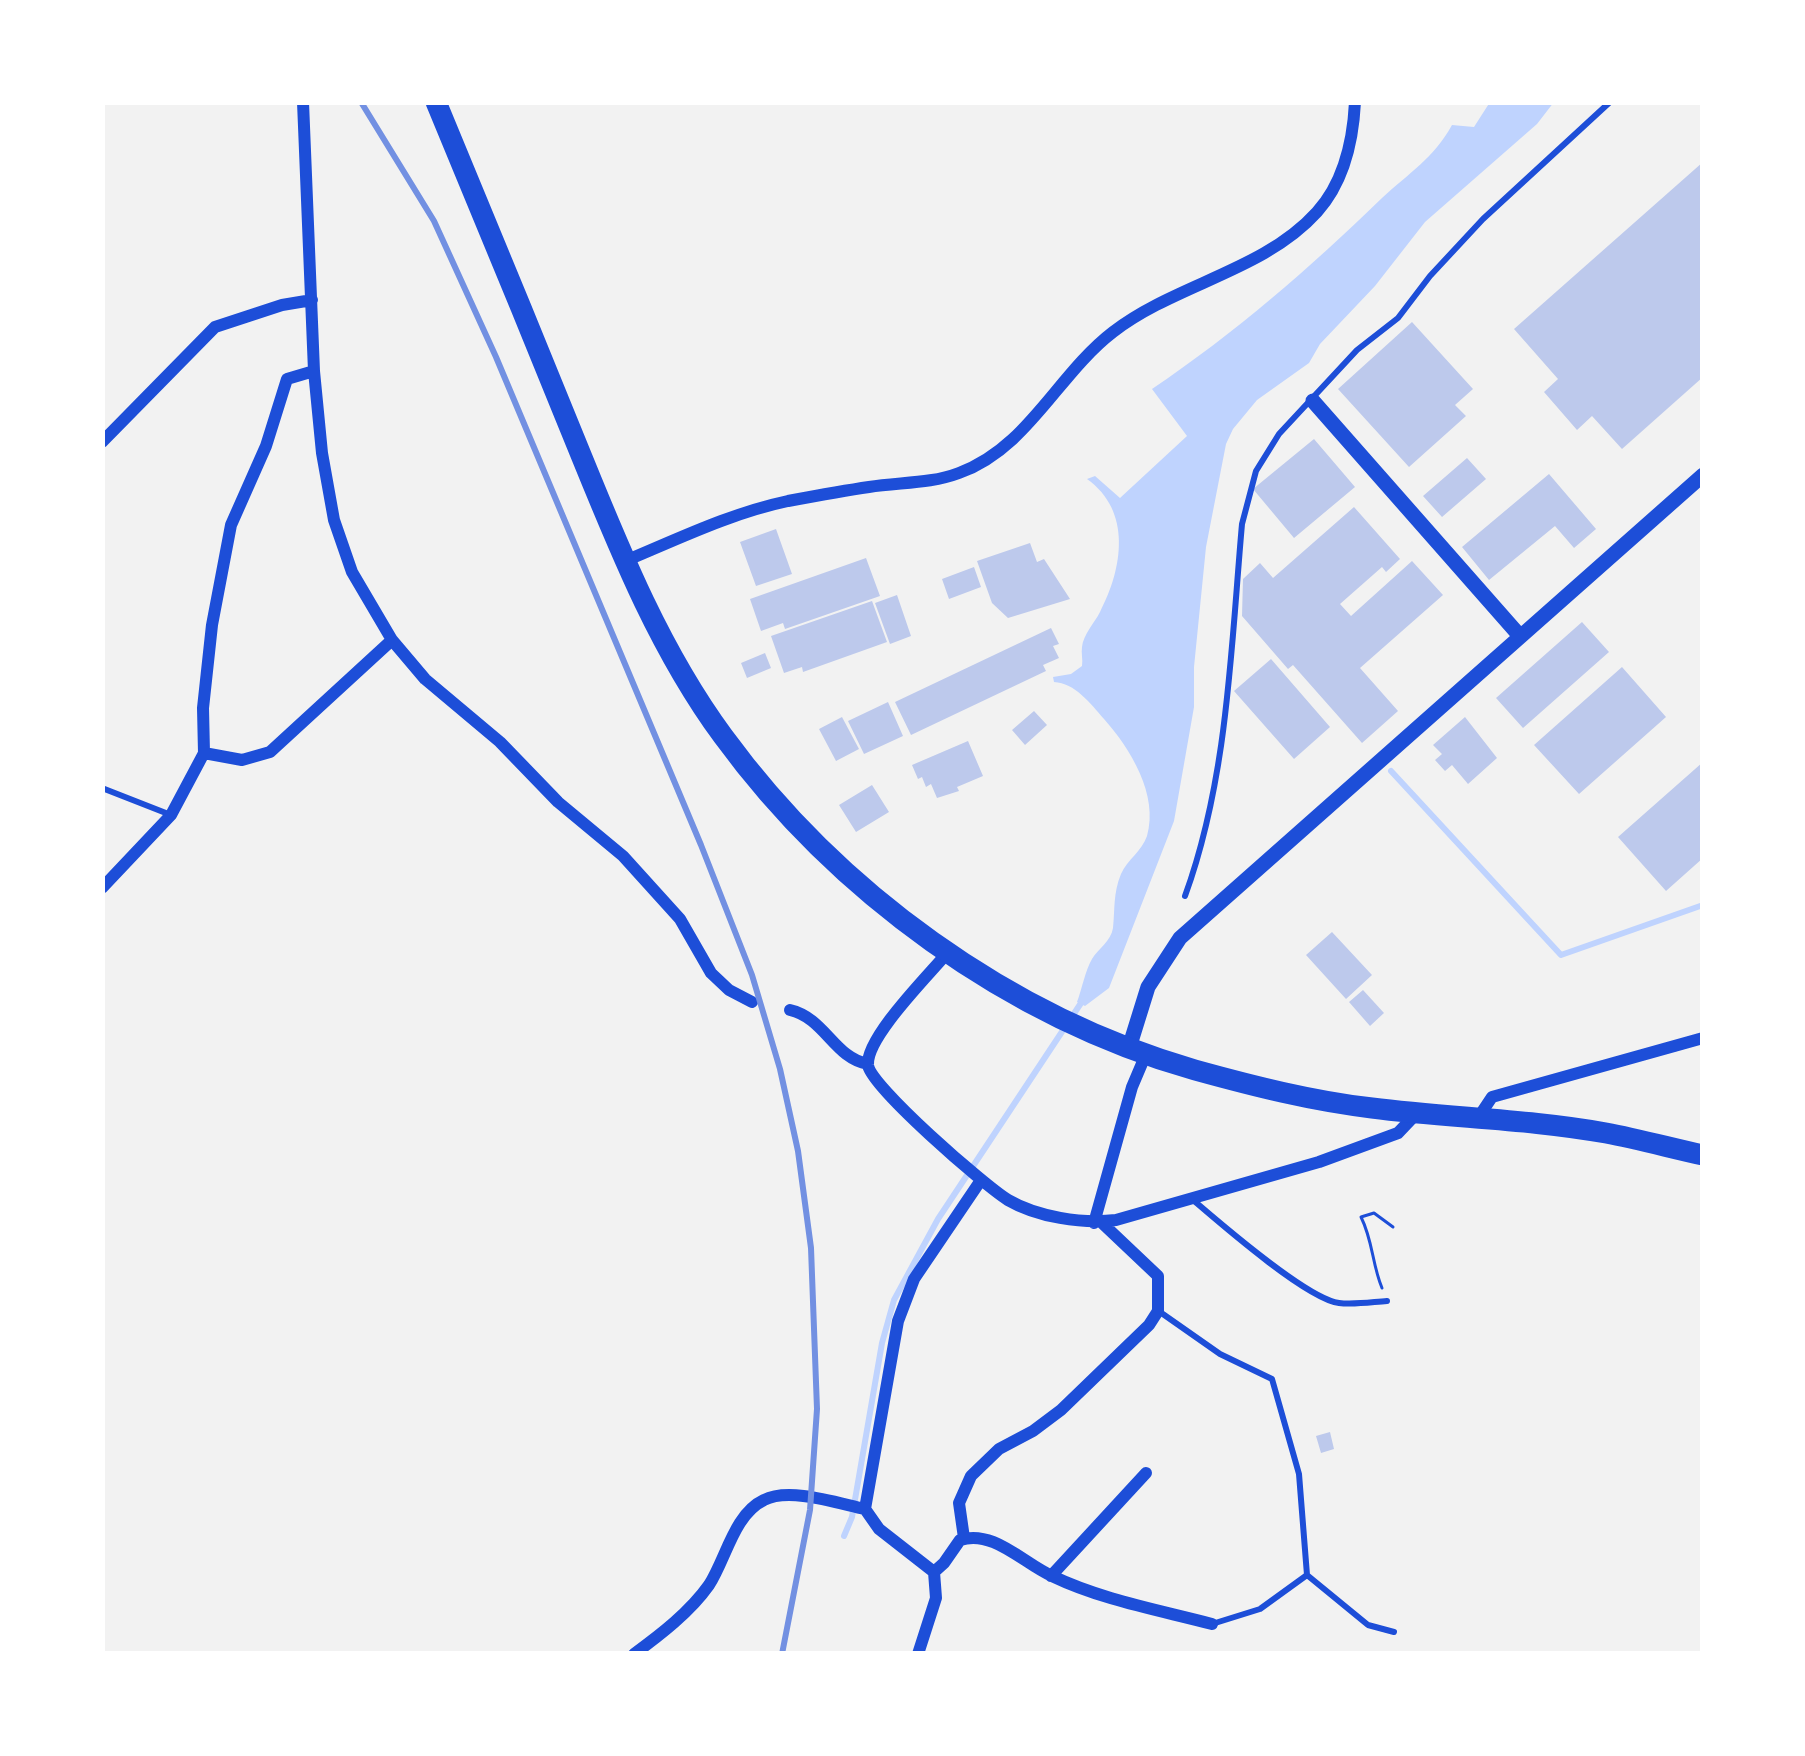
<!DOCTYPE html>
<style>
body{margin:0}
#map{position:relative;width:1805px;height:1756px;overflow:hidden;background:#f2f2f2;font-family:"Space Grotesk",sans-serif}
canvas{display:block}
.frame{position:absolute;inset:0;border:105px solid #fff;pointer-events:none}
</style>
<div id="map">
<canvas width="1805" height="1756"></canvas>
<div class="frame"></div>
</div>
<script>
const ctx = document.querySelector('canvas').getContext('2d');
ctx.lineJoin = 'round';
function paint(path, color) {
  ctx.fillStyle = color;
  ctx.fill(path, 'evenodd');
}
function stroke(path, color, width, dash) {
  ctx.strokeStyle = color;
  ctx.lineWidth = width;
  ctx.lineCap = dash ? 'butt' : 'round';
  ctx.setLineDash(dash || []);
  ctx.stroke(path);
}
paint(new Path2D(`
 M1490 102H1554L1537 124 1425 222 1375 286 1320 344 1309 363 1257 400 1233 429 1226 444 1206 547 1194 667V707L1174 821 1109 988 1085 1006 1077 1002C1082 989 1085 971 1092 959 1098 949 1111 941 1113 928 1115 910 1113 893 1121 874 1127 860 1142 851 1147 836 1159 795 1130 748 1104 719 1090 703 1075 683 1054 682L1053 677 1071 674 1082 666C1083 659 1081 653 1082 647 1083 635 1095 622 1100 612 1123 568 1132 511 1087 479L1095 476 1120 498 1187 436 1152 389C1235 333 1310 268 1382 198 1409 173 1434 158 1452 125L1474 127Z`), '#bfd3fe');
stroke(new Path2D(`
 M1391 771 1561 955 1703 905
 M844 1536 852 1517 882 1343 894 1300 938 1219 1083 1000`), '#bfd3fe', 6);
paint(new Path2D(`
 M1703 162V377L1622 449 1592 416 1577 430 1544 392 1558 379 1514 329Z
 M1412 322 1473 389 1455 405 1466 416 1409 467 1338 389Z
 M1314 439 1355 487 1294 538 1253 489Z
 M1467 458 1486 479 1442 517 1423 496Z
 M1549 474 1596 529 1574 548 1555 526 1489 580 1462 547Z
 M1354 507 1400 559 1386 572 1382 567 1340 604 1351 616 1412 561 1443 595 1360 668 1398 711 1362 743 1293 665 1288 669 1242 616 1243 579 1260 563 1273 578Z
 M776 529 792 574 756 586 740 542Z
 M1030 543 1037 562 1044 559 1070 599 1008 618 992 603 977 561Z
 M866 558 880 596 785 629 783 623 761 631 750 599Z
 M974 567 981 587 949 599 942 579Z
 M897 595 911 636 890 644 875 603Z
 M872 601 887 642 803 672 802 667 784 673 771 636Z
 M1582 622 1609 652 1523 728 1496 698Z
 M1051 628 1059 644 1053 646 1059 658 1043 665 1046 671 911 735 895 702Z
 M765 653 771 668 747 678 741 663Z
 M1271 659 1330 727 1294 759 1234 691Z
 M1622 667 1666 717 1579 794 1534 745Z
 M888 702 903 736 864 754 848 721Z
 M1034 711 1047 725 1025 745 1012 730Z
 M842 717 859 749 836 761 819 729Z
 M1465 717 1497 758 1468 784 1452 765 1445 771 1435 760 1442 754 1433 745Z
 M968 741 983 776 957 787 959 791 937 798 931 784 926 787 922 777 918 779 912 765Z
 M1703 762V858L1666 891 1618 837Z
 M872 785 889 812 856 832 839 805Z
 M1332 932 1372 975 1346 999 1306 955Z
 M1363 990 1384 1013 1370 1026 1349 1002Z
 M1330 1432 1334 1449 1321 1453 1316 1436Z`), '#bdc9ec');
stroke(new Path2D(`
 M1382 1288C1372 1264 1373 1241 1361 1217L1374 1213 1393 1227`), '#1d4ed8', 3);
stroke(new Path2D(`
 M102 788 171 815
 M1185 896C1228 778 1231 647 1242 524L1256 471 1279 434 1357 350 1398 318 1430 276 1483 219 1610 102
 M1193 1200C1221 1224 1307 1299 1339 1303 1354 1305 1372 1302 1387 1301
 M1160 1312 1220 1354 1272 1379 1299 1474 1307 1575 1260 1609 1212 1624
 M1307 1575 1368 1625 1394 1632`), '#1d4ed8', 6);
stroke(new Path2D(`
 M303 102 314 371 322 453 334 520 352 572 392 640 425 679 500 742 558 802 623 856 680 919 711 973 729 990 752 1002
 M102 442 215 327 282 305 312 300
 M625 561C678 539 731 513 788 501 815 496 842 491 869 487 899 482 930 484 959 473 1028 448 1057 375 1113 332 1175 284 1264 271 1317 212 1344 182 1353 142 1355 102
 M204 753 242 760 270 752 392 640
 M102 888 171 815 204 753 203 708 212 625 231 525 266 446 287 379 314 371
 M948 952C930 974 866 1037 868 1065 870 1086 985 1186 1008 1200 1037 1217 1082 1224 1116 1220L1319 1162 1398 1133 1417 1113
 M790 1010C825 1018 834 1058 868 1064
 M1478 1118 1492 1097 1703 1038
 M1094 1223 1132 1087 1146 1054
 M865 1509 898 1321 914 1279 981 1180
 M964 1538 959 1503 971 1476 999 1449 1033 1431 1061 1410 1149 1325 1158 1311V1276L1101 1222
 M934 1572 944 1563 960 1540C993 1529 1023 1563 1052 1576 1102 1600 1159 1610 1212 1624
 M1051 1576 1146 1473
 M634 1654C660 1635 690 1612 709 1585 726 1559 734 1514 764 1500 789 1487 837 1503 865 1509L879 1529 934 1572 936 1598 918 1654`), '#1d4ed8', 12);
stroke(new Path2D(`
 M1313 401 1519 635
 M1129 1048 1148 987 1180 938 1703 475`), '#1d4ed8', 15);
stroke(new Path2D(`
 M436 102C481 211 526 319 570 428 613 533 655 644 723 736 837 892 1009 1017 1195 1070 1253 1086 1312 1101 1372 1108 1449 1118 1529 1119 1606 1133 1638 1139 1671 1148 1703 1155`), '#1d4ed8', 21);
stroke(new Path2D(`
 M361 102 434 221 496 357 701 845 752 975 780 1069 798 1151 811 1248 817 1409 810 1510 782 1654`), '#7290e2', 6);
</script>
